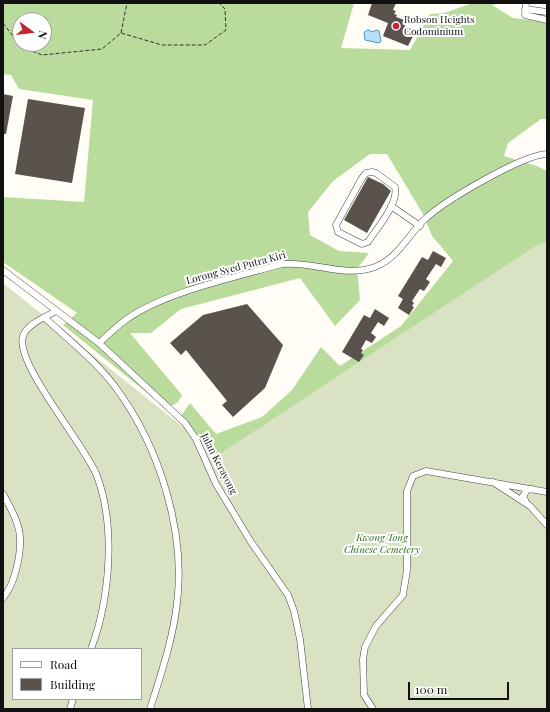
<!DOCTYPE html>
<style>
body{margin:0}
#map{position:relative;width:550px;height:712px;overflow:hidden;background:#fffdf5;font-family:"Playfair Display",serif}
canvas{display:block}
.frame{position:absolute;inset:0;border:4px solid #111;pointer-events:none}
.legend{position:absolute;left:12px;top:648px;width:130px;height:52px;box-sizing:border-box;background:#fff;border:1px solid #a0a0a0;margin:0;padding:5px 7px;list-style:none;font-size:12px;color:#111}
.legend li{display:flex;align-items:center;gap:8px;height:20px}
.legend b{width:20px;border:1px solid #a0a0a0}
.north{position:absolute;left:12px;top:12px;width:40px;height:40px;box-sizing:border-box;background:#fff;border:1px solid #a0a0a0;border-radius:50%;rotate:105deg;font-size:11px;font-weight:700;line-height:16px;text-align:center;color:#111}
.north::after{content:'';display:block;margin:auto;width:14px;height:18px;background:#c4262e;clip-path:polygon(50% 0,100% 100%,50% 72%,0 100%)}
.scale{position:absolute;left:408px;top:682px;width:101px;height:18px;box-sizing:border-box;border:2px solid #111;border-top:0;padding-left:5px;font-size:12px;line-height:14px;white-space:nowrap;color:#111;-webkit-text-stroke:3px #fff;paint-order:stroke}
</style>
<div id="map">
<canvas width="550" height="712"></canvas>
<div class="frame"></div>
<ul class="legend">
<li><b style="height:5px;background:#fff"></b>Road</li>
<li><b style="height:11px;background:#5a524d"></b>Building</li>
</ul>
<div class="north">N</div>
<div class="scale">100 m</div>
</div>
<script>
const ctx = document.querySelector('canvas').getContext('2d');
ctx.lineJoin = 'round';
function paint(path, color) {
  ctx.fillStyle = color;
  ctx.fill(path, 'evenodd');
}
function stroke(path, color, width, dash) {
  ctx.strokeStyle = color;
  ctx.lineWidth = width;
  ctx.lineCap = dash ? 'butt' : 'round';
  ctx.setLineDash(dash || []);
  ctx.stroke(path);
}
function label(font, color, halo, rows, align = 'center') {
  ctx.font = font + ' "Playfair Display",serif';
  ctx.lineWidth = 4;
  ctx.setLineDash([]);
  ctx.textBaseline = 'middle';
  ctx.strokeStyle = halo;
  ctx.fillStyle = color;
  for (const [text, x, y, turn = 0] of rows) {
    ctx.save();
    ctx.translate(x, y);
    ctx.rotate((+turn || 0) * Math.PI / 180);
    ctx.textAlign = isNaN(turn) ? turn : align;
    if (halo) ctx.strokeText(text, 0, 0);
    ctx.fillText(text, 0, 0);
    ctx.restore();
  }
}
paint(new Path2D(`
 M3 3H354L341 48 410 50 430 14 444 13 473 3H499L492 5 513 18 547 22V119H541L508 143 504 156 537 166 547 171V278L232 453 206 455 178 420 190 403 216 434 262 417 292 390 321 347 340 366 401 326 453 261 432 236 423 214 387 154H370L333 181 308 212 310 235 339 251 369 253 357 269 360 300 335 326 300 278 181 309 151 333H130L182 395 178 402 167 409 63 325 77 313 3 262V197L84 202 93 100 19 89 11 75 3 74ZM20 20H44V44H20Z`), '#b9dc9c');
paint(new Path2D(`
 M547 242V709H3V283L218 455 540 243ZM13 649H141V699H13Z`), '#d9e3c4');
const water = new Path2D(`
 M368 30 373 32 376 30 379 31 381 41 379 43 365 40 364 33Z`);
paint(water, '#b9e0f7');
stroke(water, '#3f96cf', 1);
paint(new Path2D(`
 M372 3H396L393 10 396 11 394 14 397 15 396 17 407 21 404 28 412 32 411 35 413 36 408 46 383 36 388 23 368 15Z
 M3 94 13 96 6 134H3Z
 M28 99 85 108 72 183 15 174Z
 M368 177 383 184 391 191 367 233 344 220Z
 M433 251 446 258 441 267 436 264 426 279 430 282 424 291 420 289 412 301 414 303 412 306 414 307 409 315 398 308 403 299 398 296 422 257 428 260Z
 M247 304 283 345 265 388 233 417 222 405 227 401 186 350 181 355 170 343 203 315Z
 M375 309 389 318 384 326 378 322 371 333 376 337 372 343 366 340 361 349 363 350 361 353 364 355 359 362 342 352 364 315 370 318Z`), '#5a524d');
const minor = new Path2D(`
 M526 3 525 15 547 20
 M525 9 547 12
 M372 172 376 173 395 187C399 203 377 228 368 242L362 244 338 232 336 225 362 178 366 173Z
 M391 206 420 226
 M3 270 99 343 185 423 196 439 216 484 251 542 288 595 294 611 300 639 308 709
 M56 311C46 317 27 324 23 336 14 363 86 446 97 476 116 527 110 599 91 649
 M45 318C69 340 96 361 116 388 159 446 186 531 177 603 173 639 161 674 150 709
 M99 343C108 335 117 326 127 319 165 292 236 277 282 264 313 261 345 278 375 267 398 258 408 235 425 219 444 201 522 155 547 154
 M493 482 530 506 547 525
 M3 494C10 507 19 522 20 537 21 555 15 584 3 598
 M526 502 523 496 527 490 532 489
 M70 709 73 699
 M373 709 364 695 363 659 365 647 376 626 403 595 407 570V491L413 476 426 471 547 492`);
stroke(minor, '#444', 7);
stroke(new Path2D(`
 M3 23 21 47 42 55 102 49 121 33 162 45H205L226 30 225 9 219 3
 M121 33 127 3`), '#333', 1, [4, 2]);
stroke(minor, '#fff', 6);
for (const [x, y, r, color] of [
 [396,26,4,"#c4262e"]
]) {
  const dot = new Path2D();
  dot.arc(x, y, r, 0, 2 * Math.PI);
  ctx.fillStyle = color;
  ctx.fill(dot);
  stroke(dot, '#fff', 1.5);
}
label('10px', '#111', '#fff', [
 ["Robson Heights",404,20],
 ["Codominium",404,32]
], 'left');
label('10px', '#111', '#fff', [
 ["Lorong Syed Putra Kiri",236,268,-15],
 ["Jalan Kerayong",219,464,63]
]);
label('italic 10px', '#2f6b1f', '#fff', [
 ["Kwong Tong",382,538],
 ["Chinese Cemetery",382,550]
]);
</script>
